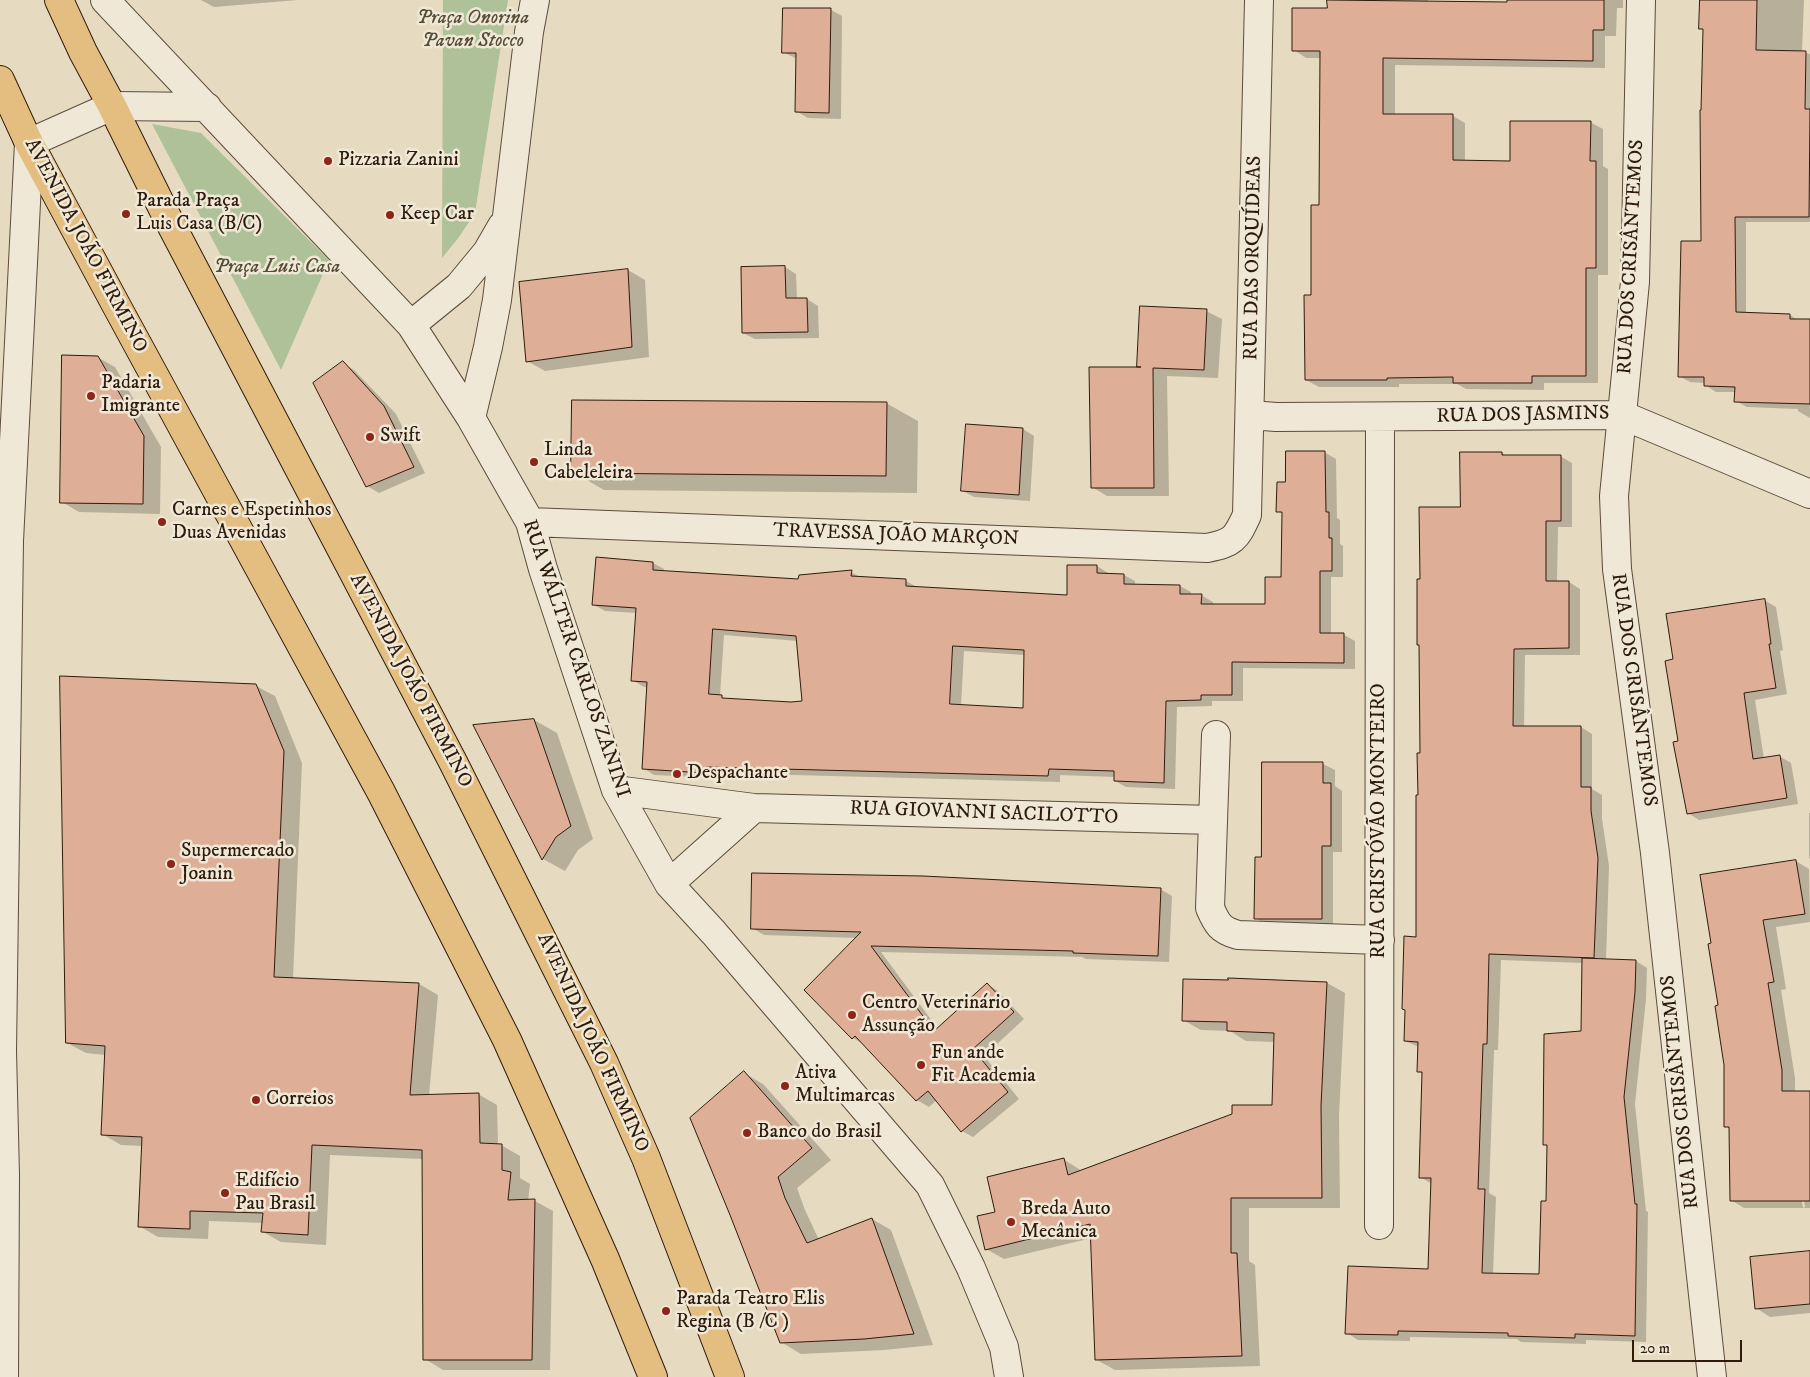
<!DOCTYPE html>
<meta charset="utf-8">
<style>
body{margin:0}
#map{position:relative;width:1810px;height:1377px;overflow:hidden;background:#e6dbc1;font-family:"IM FELL DW Pica",serif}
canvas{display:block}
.scale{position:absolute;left:1632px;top:1340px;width:110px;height:22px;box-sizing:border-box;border:2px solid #2f1b0c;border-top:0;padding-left:6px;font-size:15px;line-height:18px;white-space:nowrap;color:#2f1b0c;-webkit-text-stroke:4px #efe8d7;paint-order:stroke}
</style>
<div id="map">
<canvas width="1810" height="1377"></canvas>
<div class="scale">20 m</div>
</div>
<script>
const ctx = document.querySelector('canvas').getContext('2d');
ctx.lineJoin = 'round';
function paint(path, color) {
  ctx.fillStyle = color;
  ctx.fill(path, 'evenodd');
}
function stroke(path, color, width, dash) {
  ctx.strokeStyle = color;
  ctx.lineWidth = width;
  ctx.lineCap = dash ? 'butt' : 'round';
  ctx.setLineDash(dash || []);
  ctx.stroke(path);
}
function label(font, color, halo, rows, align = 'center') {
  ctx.font = font + ' "IM FELL DW Pica",serif';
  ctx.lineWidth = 5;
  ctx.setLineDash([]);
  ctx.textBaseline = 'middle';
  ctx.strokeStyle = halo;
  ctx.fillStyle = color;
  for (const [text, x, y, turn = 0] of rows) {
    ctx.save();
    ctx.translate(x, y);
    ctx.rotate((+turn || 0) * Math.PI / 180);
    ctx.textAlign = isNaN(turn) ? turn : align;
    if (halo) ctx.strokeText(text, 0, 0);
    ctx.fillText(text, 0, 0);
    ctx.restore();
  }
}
paint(new Path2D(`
 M443 0H508L475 213 459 237 442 258Z
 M152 124 201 133 329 260 281 370Z`), '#aec198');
paint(new Path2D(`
 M201 0H298L214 7Z
 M1329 0H1428V2L1508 3 1509 0H1623V8H1617L1616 36H1605V68L1395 65V116H1453L1465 123V162H1511L1590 122 1603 129V166L1608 169V275H1598V383H1544V390L1466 389 1457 384H1399V387H1319L1306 380 1320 206 1321 58H1306L1294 50 1329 10Z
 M1701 0H1804L1802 52 1810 54V222H1746V314L1790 315 1798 320H1810V418L1798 411V409L1747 407 1736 401V392H1716L1705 385V383L1690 382 1679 376 1703 242 1702 111 1704 30 1700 28Z
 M831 10 842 16 841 119 808 118 796 111 797 59 783 52Z
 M785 267 796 274 797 299H807L818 306 819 338 755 339 743 333Z
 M628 270 645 280 649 357 545 371 527 361Z
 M1206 311 1222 319 1218 378 1167 376 1169 496H1107L1092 487 1142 368Z
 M97 357 115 367 161 447 160 514 79 512 62 502Z
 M343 363 354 370 396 414 425 473 379 493 367 486Z
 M886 403 918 421 917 493 604 490 573 472Z
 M1023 429 1034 436 1030 501 974 497 963 491Z
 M1324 452 1336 459 1337 518 1340 520V544L1343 546V577H1331V635H1344L1355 641V669L1243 668V701H1212V706L1177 707 1175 789 1126 787 1115 781V777L1060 775V782L716 773V778L654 775 643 768 648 687H644L632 680 637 613 605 611 594 605 653 563 664 569V572L799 580 851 572 862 578 906 581 917 587 1068 597 1097 566 1108 573V574L1124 575 1135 581V585L1180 586 1191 592V595H1201L1213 602V606H1266L1282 579 1283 514 1278 511 1286 483ZM724 635 798 641 803 702 791 703 728 700 720 696ZM964 651 1025 655V709L961 706Z
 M1502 453 1507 456H1560L1572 463V527H1558L1557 582H1569L1580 589V655H1525L1524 727H1581L1592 734V789L1602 795V819L1609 866 1606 960 1636 961 1647 968 1646 999 1635 1104 1646 1211 1648 1212 1646 1342 1586 1340V1344L1521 1342 1517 1339 1410 1337V1341L1358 1340 1347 1333 1429 1270 1432 1184 1420 1177 1423 1074 1418 1071 1419 1047 1405 1041 1417 938 1421 754V580L1462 508 1461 454ZM1501 960 1583 963 1582 1032 1544 1144 1549 1147 1547 1202 1540 1276 1493 1274 1496 1197 1489 1193 1494 1050H1498Z
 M1764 600 1776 607 1783 650 1780 651 1787 694 1755 700 1764 759 1779 756 1791 763 1798 804 1699 820 1688 813 1679 742 1675 660Z
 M256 686 275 696 302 763 293 979 419 984 438 995 429 1096 478 1094 497 1105 498 1145H501L520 1156V1178L530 1184 528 1201H535L553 1211 550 1370H443L425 1359 423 1159 330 1155 326 1245 281 1242 263 1232 264 1223 209 1221 208 1239 158 1237 139 1226 143 1146 121 1145 102 1134 106 1055 86 1053 67 1043Z
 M534 720 557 733 593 839 578 850 565 871 543 859Z
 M1263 763 1323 764 1335 770V786L1342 791V852H1333V925H1267L1255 918 1262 858Z
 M1809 813H1810V859L1809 858Z
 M1796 861 1809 869 1810 922 1776 927 1786 989 1781 990 1795 1078V1098L1810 1173V1208H1744L1731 1200 1730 1129 1725 1126 1726 1065 1719 1006 1710 945ZM1784 1092H1787L1805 1207 1803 1208Z
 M1160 889 1172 896 1169 962 1086 959 1082 957 881 952 938 1029 987 984 998 991 1024 1019 984 1056 1019 1099 973 1137 962 1131 937 1100 929 1107 917 1100 865 1045 853 1038 805 990 857 938 764 935 752 928Z
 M1327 983 1345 993 1339 1116 1340 1208H1249V1261L1255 1265 1260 1366 1115 1370 1097 1360 1092 1238 1004 1259 986 1249 997 1212 1063 1159 1082 1171 1273 1107 1275 1042 1246 1041 1230 1031 1201 1030 1183 1020Z
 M744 1073 763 1084 831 1160 797 1188 805 1210 819 1240 872 1219 891 1230 933 1345 884 1350 801 1354 781 1342Z
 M1810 1253V1313L1770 1317 1756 1308Z`), '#0003');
const building = new Path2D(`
 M1327 0 1507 2V0H1604V30H1593V61L1383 58V114H1453V160L1510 161V121H1591L1590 161H1596V268H1586V376H1532V383H1453V377L1387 378V380H1305L1304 295H1311V205H1319L1320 51H1292V8H1327Z
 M1700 0H1757L1756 50 1806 51 1805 109H1810L1809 217H1735L1736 312 1790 314V319H1810V404L1734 402 1735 387 1704 386V377H1678L1681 241H1701L1700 110H1701L1703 29H1699Z
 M783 8H831L829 113 795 112 796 53H782Z
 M785 266 786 298H807L808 332 742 333 741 267Z
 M628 269 632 347 526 362 519 282Z
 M1140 306 1207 309 1204 370 1153 368 1154 488H1091L1089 367H1141H1137Z
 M62 355 98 356 144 436 143 504 60 503Z
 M343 361 384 406 414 467 366 487 313 383Z
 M572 400 887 402 886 476 571 473Z
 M966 424 1023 428 1019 495 961 491Z
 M1286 451H1325L1326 512H1329V538H1332V571H1320V633H1344V663L1232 662V695H1201V700L1166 701 1164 783 1114 781V771L1049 769 1048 776 705 767V773L642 769 647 682 631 681 636 608 592 605 596 557 653 562V570L798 579 799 575 852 570 851 576 906 579V586L1067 595V565H1097V573L1124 574V584L1180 585V594H1202L1201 604H1265V577H1281L1282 512H1276L1277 482H1285ZM713 629 796 636 802 701 791 702 722 698V695L709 694ZM953 646 1024 650 1023 708 950 704Z
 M1460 452H1502V455H1561V521H1546V581H1569V648L1514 649 1513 726H1581V787H1591V811L1598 858 1594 958 1489 954 1487 1044H1483L1478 1189H1485L1482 1273 1539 1274 1541 1201H1546L1547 1145H1543L1544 1034 1581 1031 1582 958 1636 960 1635 992 1624 1097 1635 1204H1637L1635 1336 1575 1334V1338L1508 1336V1333L1398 1331V1335L1345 1334 1348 1266 1428 1269 1431 1178H1419L1422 1072H1417L1418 1042 1404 1041 1405 1010 1402 1009 1404 936 1416 937V795H1418L1417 753H1420L1419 645H1417V579H1420L1419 507H1460Z
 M1765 599 1771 644H1769L1776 688 1744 693 1753 759 1780 755 1787 798 1687 814 1673 742 1678 741 1665 661 1673 659 1666 614Z
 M60 676 256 684 284 751 274 977 419 983 410 1095 479 1093 480 1143 502 1144V1170L511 1172 508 1200 535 1199 532 1360H423L422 1150 312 1145 308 1235 261 1232 263 1213 190 1211V1229L138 1227 142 1137 101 1135 105 1046 66 1043Z
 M534 719 571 826 556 837 542 860 473 725Z
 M1262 762H1323V783H1331V846H1322V919H1254L1255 857H1261Z
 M1796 860 1805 914 1763 920 1774 982 1768 983 1782 1070V1091H1810V1201H1730L1729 1127H1724V1065L1715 1006 1718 1005 1708 944 1711 943 1700 875Z
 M752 873 923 876 1161 888 1158 956 1073 953V951L871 946 934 1031 987 983 1014 1012 973 1049 1008 1092 961 1132 928 1091 916 1101 855 1036 852 1039 804 990 861 932 751 929Z
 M1228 978 1327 982 1321 1106 1322 1198H1231V1253H1237L1242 1356 1095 1360 1090 1224 985 1250 977 1216 995 1212 987 1177 1064 1158 1068 1175 1232 1114V1105H1272L1274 1033 1227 1031V1022L1182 1021 1183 979 1228 980Z
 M744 1071 812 1148 778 1177 785 1198 807 1243 872 1218 914 1334 864 1339 780 1343 730 1215 690 1118Z
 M1810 1251V1304L1755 1309 1750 1257Z`);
paint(building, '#deae96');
stroke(building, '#2f1b0c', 1);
const minor = new Path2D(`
 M105 0 411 325 471 418 530 522 543 569 616 790 669 884 714 933 930 1185 971 1268 1004 1347 1009 1377
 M1641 0 1635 282 1614 496 1617 569 1655 853 1712 1377
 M112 106 207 107
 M411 325 459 286 487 252 502 226
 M1251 415 1276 417 1622 415 1810 494
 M471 418 488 347 497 300 529 32 535 0
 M530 522 1207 548C1233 543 1236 539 1247 515L1259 0
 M1216 735 1210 908C1217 924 1220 930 1238 935L1380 940
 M616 790 754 808 1213 820
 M669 884 754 808
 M1379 1225 1380 417`);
const tertiary = new Path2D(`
 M4 1377 5 1175 2 1051 9 541 29 143 112 106`);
const primary = new Path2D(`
 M59 0 83 52 112 106 167 217 453 762 604 1063 646 1158 730 1377
 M0 80 29 143 115 303 381 792 507 1040 605 1259 653 1377`);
stroke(minor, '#5d4b39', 30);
stroke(tertiary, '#5d4b39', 30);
stroke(primary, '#2f1b0c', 30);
stroke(minor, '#efe8d7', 28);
stroke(tertiary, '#efe8d7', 28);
stroke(primary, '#e3be80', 28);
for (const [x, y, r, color] of [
 [328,161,5,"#8f2418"],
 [126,214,5,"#8f2418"],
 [390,215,5,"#8f2418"],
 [91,396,5,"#8f2418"],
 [370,437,5,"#8f2418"],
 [534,462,5,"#8f2418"],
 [162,522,5,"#8f2418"],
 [677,774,5,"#8f2418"],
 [171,864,5,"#8f2418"],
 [852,1015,5,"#8f2418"],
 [921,1065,5,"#8f2418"],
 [785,1086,5,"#8f2418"],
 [256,1100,5,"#8f2418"],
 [747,1133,5,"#8f2418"],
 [225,1193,5,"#8f2418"],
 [1011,1222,5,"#8f2418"],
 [666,1311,5,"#8f2418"]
]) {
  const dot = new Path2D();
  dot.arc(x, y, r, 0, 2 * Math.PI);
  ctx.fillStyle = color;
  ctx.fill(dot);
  stroke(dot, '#efe8d7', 2);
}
label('italic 20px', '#554d36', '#efe8d7', [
 ["Praça Onorina",473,19],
 ["Pavan Stocco",473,42],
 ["Praça Luis Casa",277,268]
]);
label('20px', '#2f1b0c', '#efe8d7', [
 ["Pizzaria Zanini",338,161],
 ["Parada Praça",136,202],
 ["Luis Casa (B/C)",136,225],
 ["Keep Car",400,215],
 ["Padaria",101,384],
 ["Imigrante",101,407],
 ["Swift",380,437],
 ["Linda",544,451],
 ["Cabeleleira",544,474],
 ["Carnes e Espetinhos",172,511],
 ["Duas Avenidas",172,534],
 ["Despachante",687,774],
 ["Supermercado",181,852],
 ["Joanin",181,875],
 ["Centro Veterinário",862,1004],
 ["Assunção",862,1027],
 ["Fun ande",931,1054],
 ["Fit Academia",931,1077],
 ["Ativa",795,1074],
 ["Multimarcas",795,1097],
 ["Correios",266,1100],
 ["Banco do Brasil",757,1133],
 ["Edifício",235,1182],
 ["Pau Brasil",235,1205],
 ["Breda Auto",1021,1210],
 ["Mecânica",1021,1233],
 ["Parada Teatro Elis",676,1300],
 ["Regina (B /C )",676,1323]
], 'left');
label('20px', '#2f1b0c', '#efe8d7', [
 ["AVENIDA JOÃO FIRMINO",85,246,62],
 ["RUA DOS CRISÂNTEMOS",1632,257,-87],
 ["RUA DAS ORQUÍDEAS",1254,258,-89],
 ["RUA DOS JASMINS",1523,416,-1],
 ["TRAVESSA JOÃO MARÇON",896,536,2],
 ["RUA WÁLTER CARLOS ZANINI",575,659,71],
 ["AVENIDA JOÃO FIRMINO",410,681,62],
 ["RUA DOS CRISÂNTEMOS",1633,690,82],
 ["RUA GIOVANNI SACILOTTO",984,814,2],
 ["RUA CRISTÓVÃO MONTEIRO",1380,821,-90],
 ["AVENIDA JOÃO FIRMINO",592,1043,65],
 ["RUA DOS CRISÂNTEMOS",1681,1092,-96]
]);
</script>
